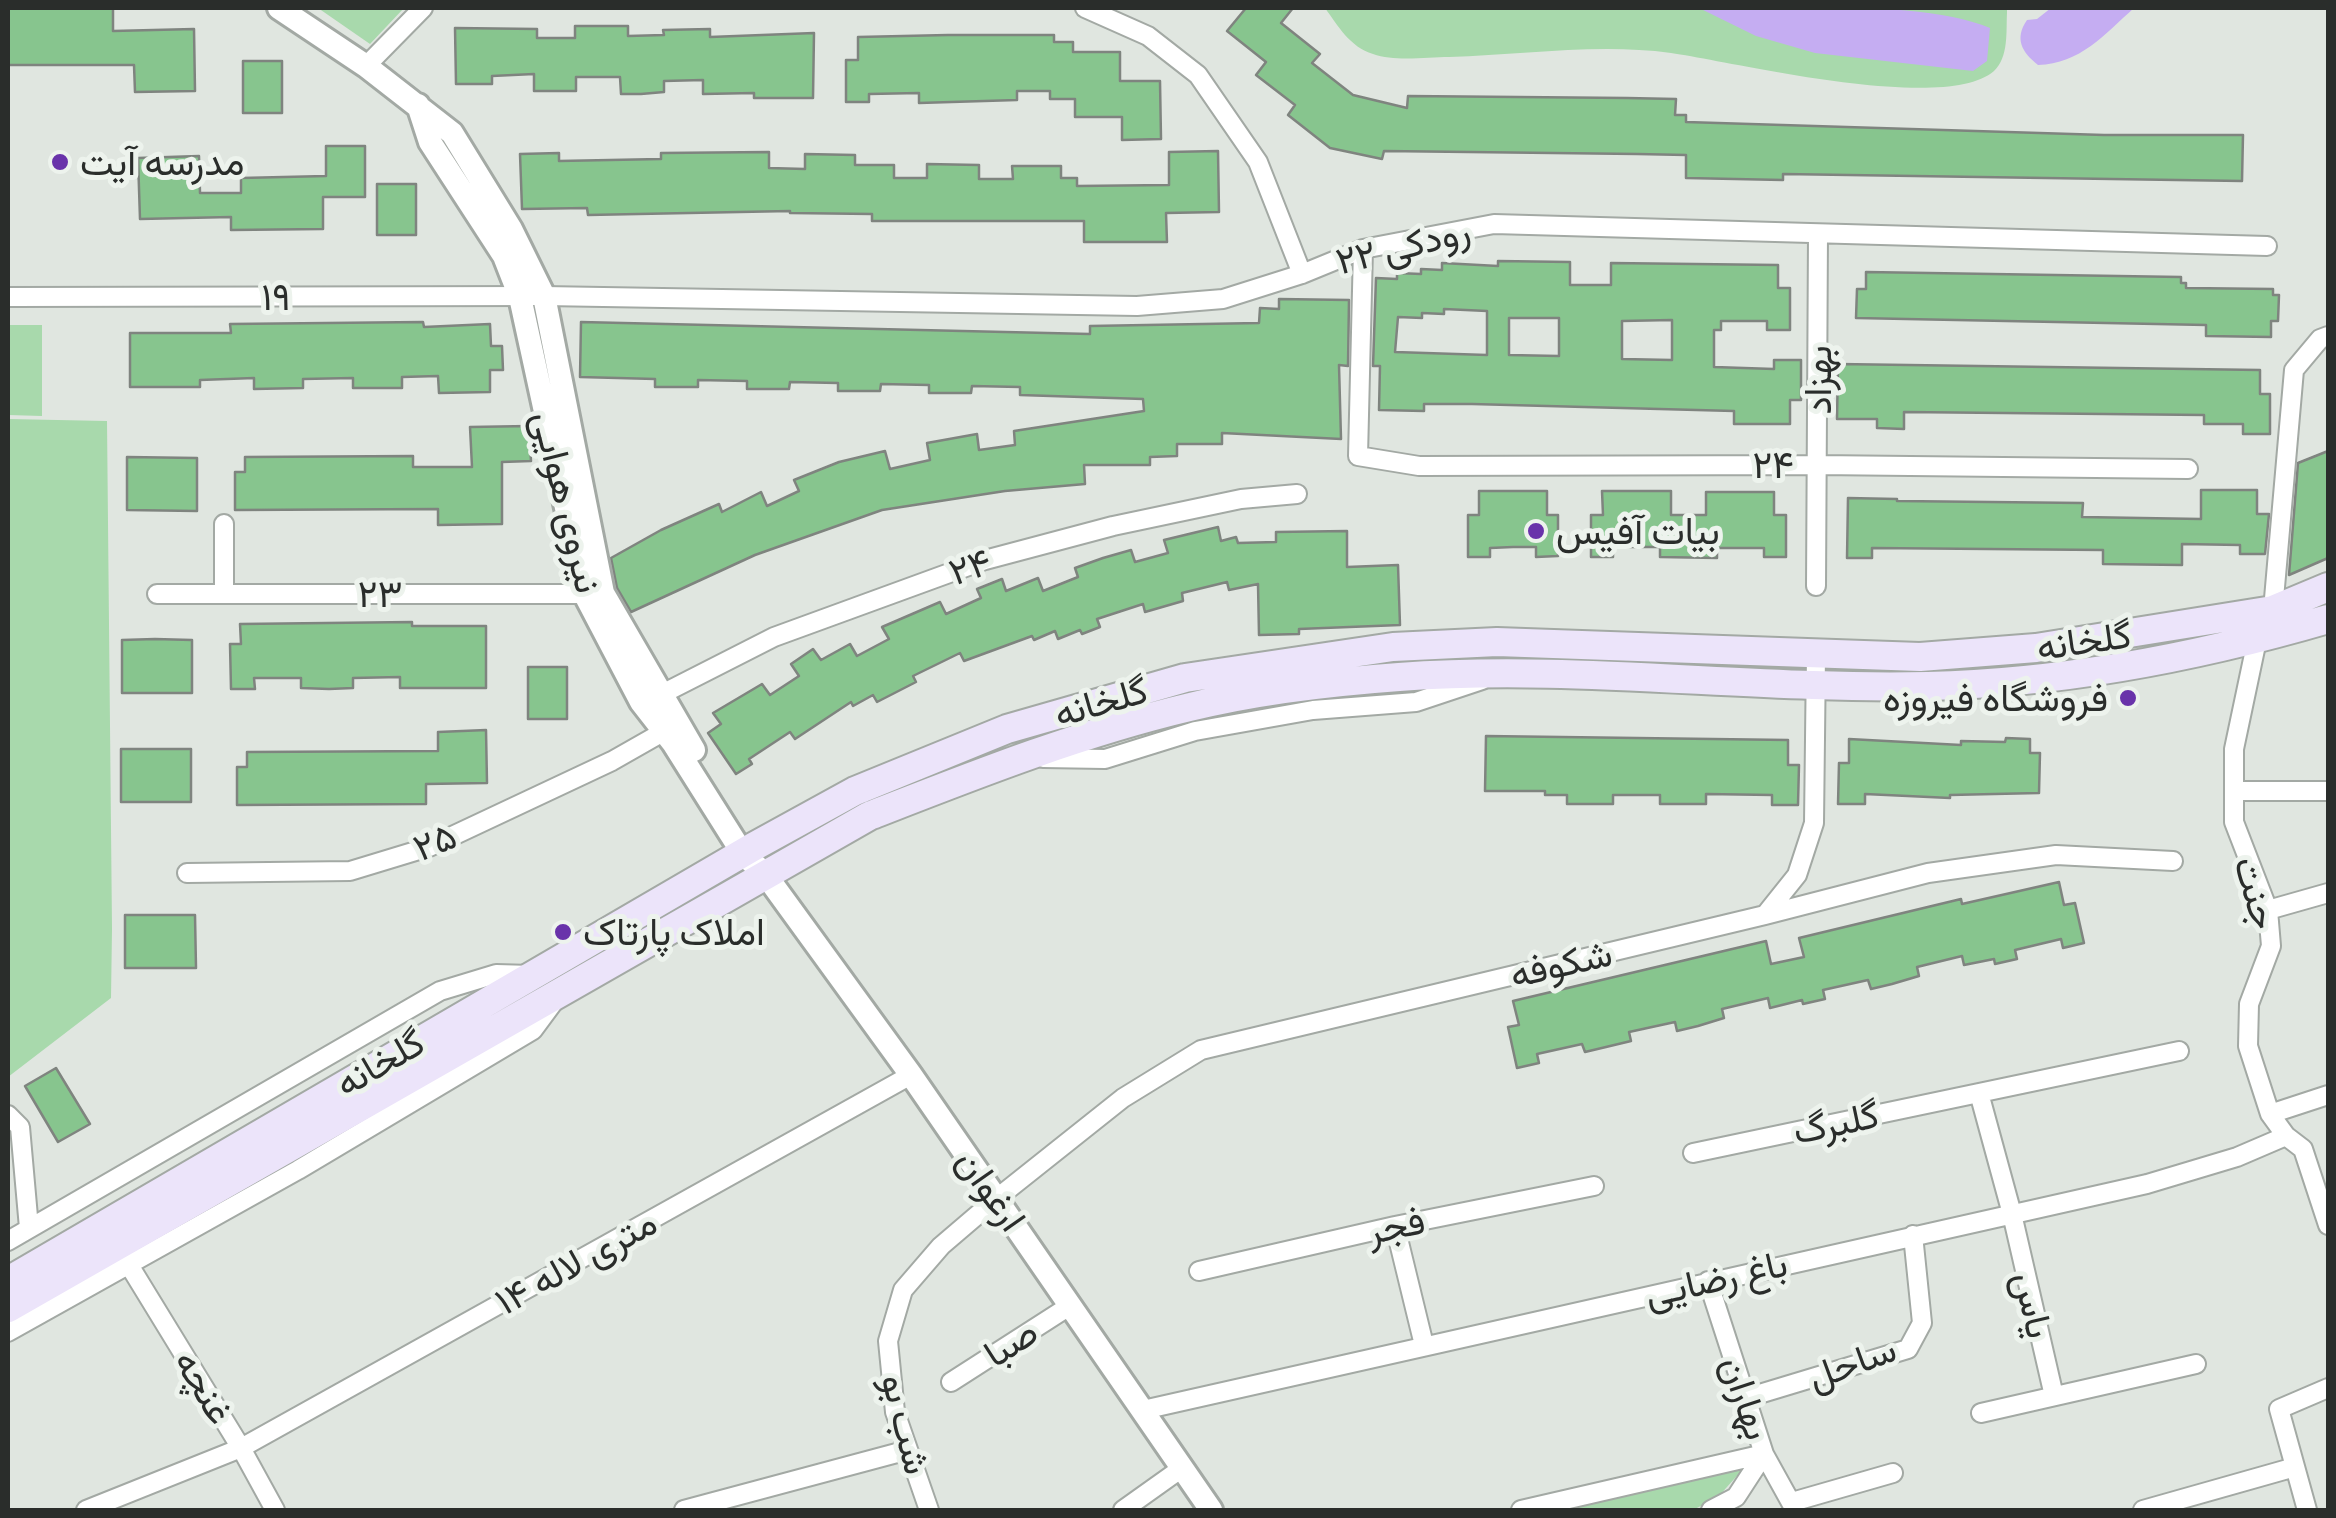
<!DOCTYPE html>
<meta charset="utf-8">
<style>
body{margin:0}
#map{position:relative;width:2336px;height:1518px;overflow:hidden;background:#e0e6e0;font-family:"Exo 2",sans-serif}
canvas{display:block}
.frame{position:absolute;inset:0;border:10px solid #2a2d2b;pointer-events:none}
</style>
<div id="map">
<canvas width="2336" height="1518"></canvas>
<div class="frame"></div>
</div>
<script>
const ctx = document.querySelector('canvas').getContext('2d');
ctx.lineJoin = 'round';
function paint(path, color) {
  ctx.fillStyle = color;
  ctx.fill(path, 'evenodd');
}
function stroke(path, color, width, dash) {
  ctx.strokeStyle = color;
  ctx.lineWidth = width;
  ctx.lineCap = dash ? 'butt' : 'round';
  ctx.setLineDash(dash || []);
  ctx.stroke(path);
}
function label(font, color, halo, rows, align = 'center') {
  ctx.font = font + ' "Exo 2",Vazirmatn,sans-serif';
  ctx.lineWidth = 10;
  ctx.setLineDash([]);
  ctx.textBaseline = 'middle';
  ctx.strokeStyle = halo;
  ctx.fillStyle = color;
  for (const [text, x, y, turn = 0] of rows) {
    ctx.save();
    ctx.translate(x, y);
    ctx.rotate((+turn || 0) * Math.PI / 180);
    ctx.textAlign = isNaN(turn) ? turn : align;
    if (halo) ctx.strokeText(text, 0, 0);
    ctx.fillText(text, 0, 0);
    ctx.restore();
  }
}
paint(new Path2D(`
 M318 8H404L370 44Z
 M1325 8H2007V13C2006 31 2009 57 1994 71 1945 114 1734 62 1671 53 1597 43 1523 55 1449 57 1427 57 1395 62 1373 54 1350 47 1338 26 1325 8Z
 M8 325H42V416L8 415Z
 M8 419 107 421 112 929 111 998 8 1077Z
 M1744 1468 1718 1497 1693 1510H1566Z`), '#a8d9ac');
paint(new Path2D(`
 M1699 8C1775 7 1924 0 1990 28L1987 61 1973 71 1815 53 1756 36Z
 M2051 8H2134C2105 34 2080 64 2038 65 2022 52 2014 39 2027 20L2037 19Z`), '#c5adf2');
const building = new Path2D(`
 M8 8H113V31L194 29 195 91 135 92 134 65H8Z
 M1246 8H1293L1281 23 1320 54 1312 63 1353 95 1407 108 1408 96 1627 98 1676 99 1675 115H1686V122L2104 135H2243L2242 181 1783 174V180L1686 178V155L1637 154 1384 151 1382 159 1330 148 1288 115 1295 105 1256 75 1266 62 1227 31Z
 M575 26H628V36L664 35 663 30 710 29V37L814 33 813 98H754V93L703 94V80L664 81V92L641 94H621L620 77H576V91H534V74L492 76V84H456L455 28 537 29V38H575Z
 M948 35H1054V42H1073V52H1120V81H1160L1161 139 1122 140V117H1075V99H1050V91H1017V100L919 103V93L869 94V102H846V60H858V37Z
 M243 61H282V113H243Z
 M326 146H365V197H323V229L231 230V217L140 219 138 158 199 156 200 193H241V178L326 176Z
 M1218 151 1219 212 1166 213 1167 242H1084V221H872V214L790 213V211L588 215 587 208 522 209 520 154 559 153V161L661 159V153L769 152V168L805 169V154L855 155V165H894V178H927V164L979 165V179H1013L1012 166H1061V178H1077V186L1169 185V152Z
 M377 184H416V235H377Z
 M1498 261 1570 262V285H1611V263L1778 265V288H1790V330H1767V321H1721V330H1714V367L1774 369V360H1801V400H1790V424H1734V411L1472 404H1424V411L1379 410 1380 366H1373L1376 278 1397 279V273L1421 274V269L1442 270V263L1498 266ZM1444 309 1487 311V355L1395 352 1398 317 1422 318V313L1444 314ZM1509 318H1559V356L1509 355ZM1672 320V360L1622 359V321Z
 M1866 272 2181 277V283H2186V288L2273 289V295H2279L2278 321H2271V337L2206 336V325L1856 318 1857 289H1866Z
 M1279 299 1349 300 1348 366 1339 365 1341 439 1222 433V444H1177V456L1150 457V465H1084L1085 484 1005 491 882 510 755 555 631 612 617 588 611 558 661 530 719 504 722 512 761 492 767 506 799 491 794 480 839 462 885 451 890 469 930 460 927 443 977 434 979 450 1015 445 1014 431 1144 411 1143 399 1020 395V387L972 386 971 393H929V385L881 384 880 391H838V383L790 382 789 389H747V381L698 380V387H655V379L580 377 581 322 1090 334V326L1259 323 1260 308 1279 309Z
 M423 322 424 327 490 324 491 346H502L503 370H490V392L439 393 438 376 402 377V388H353V378L303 379V388L254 389V378L200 380V387H130V333H231L230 324Z
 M1838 364 2260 370V394H2270V434H2243V424H2204V415L1904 412V429L1877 428V419H1837Z
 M529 426 531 461 502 462V524L438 525V509L235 510V472H245V457L413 456V467H472L470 427Z
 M2328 451V558L2289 575 2298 463Z
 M127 457 197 458V511L127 510Z
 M2201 490H2257V514H2269L2265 554H2240V545L2182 544V565L2103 564V550L1872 548V558H1847L1848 498 1897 499V501L2083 503 2082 517 2201 519Z
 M1479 491H1547V515H1558V556L1536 557V547H1513L1490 548V557H1468V515H1479Z
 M1602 491H1671V515H1706V492H1774V515H1786V557H1764V548H1717V558L1660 557V547H1613V557H1591V515H1603Z
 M1218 527 1221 541 1236 537 1238 543 1276 542V532L1347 531V567L1398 565 1400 625 1299 629V634L1259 635 1258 584 1229 590 1227 582 1182 593 1183 601 1145 612 1143 604 1097 619 1100 627 1082 634 1080 630 1058 639 1055 631 1034 640 1032 636 964 661 960 653 913 676 916 682 877 702 873 695 853 706 851 702 795 739 790 732 749 759 752 764 736 774 708 733 721 724 713 713 762 684 770 695 799 676 791 664 813 649 821 660 850 644 857 656 889 639 882 627 940 602 946 614 981 598 977 589 1002 579 1006 591 1038 578 1043 591 1078 577 1075 568 1103 558 1131 550 1135 562 1168 553 1164 540Z
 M412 622V626H486V688H400V677L353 678V688L329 689 301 688V678H254L255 689H231L230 644H241L240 624Z
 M155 639 192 640V693H122V640Z
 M528 667H567V719H528Z
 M486 730 487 783 426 784V804L237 805V767H247V752L438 751V732Z
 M1486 736 1788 740V765H1799L1798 805H1772V795L1706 794V804H1660V795H1613V804H1567V795H1545V791H1485Z
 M2006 738 2030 739V753H2040L2039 793 1950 795V798L1865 794V804H1838L1839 763H1849V739L1961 745V741L2005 742Z
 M121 749H191V802H121Z
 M2059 882 2064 905 2075 903 2084 943 2063 948 2061 939 2015 950 2017 959 1995 964 1994 959 1964 965 1962 956 1917 967 1919 976 1892 984 1871 989 1868 980 1823 990 1825 999 1803 1004 1802 1000 1770 1008 1768 998 1722 1009 1724 1018 1698 1026 1677 1031 1675 1022 1629 1032 1631 1041 1606 1047 1585 1052 1582 1044 1537 1054 1539 1063 1517 1068 1508 1027 1519 1025 1513 1001 1766 941 1771 964 1804 957 1799 938 1961 899 1962 904Z
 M125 915H195L196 968H125Z
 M56 1068 90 1124 58 1142 25 1086Z`);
paint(building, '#87c58e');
stroke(building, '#7f847f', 2.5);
const minor = new Path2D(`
 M1085 8 1148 36 1198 75 1258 162 1302 274
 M366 66 423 8
 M1363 249 1358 456 1419 466 1818 465 2188 469
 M8 297 544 296 1137 306 1223 299 1302 274 1363 249 1494 224 2267 246
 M224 524V593
 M1816 586 1818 234
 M157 594H596
 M2273 610 2294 370 2320 339 2328 336
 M2257 640 2234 749V822L2268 910 2271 946 2249 1004 2248 1046 2270 1114 2286 1136 2303 1149 2328 1225
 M660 695 774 637 985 560 1113 526 1241 499 1297 494
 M1043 758 1105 759 1195 731 1313 710 1416 702 1482 680
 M2234 791H2328
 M187 873 350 871 429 847 612 761 663 732
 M2268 910 2328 893
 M1765 915 1797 875 1814 823 1816 654
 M1979 1093 2012 1214 2054 1396
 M2270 1114 2328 1095
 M8 1115 20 1127 29 1228
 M1693 1153 2179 1051
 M1395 1226 1424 1345
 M8 1241 440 991 496 974 532 975
 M129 1265 241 1448 275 1510
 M1199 1271 1395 1226 1594 1186
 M1708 1281 1764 1454 1795 1510
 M8 1332 298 1170 533 1030 553 1003
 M951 1382 1071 1305
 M1746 1398 1908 1349 1922 1323 1913 1235
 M1143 1410 2147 1184 2237 1157 2286 1136
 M1981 1413 2196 1364
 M1792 1502 1893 1473
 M86 1510 241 1448 911 1075
 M684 1510 908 1450
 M929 1510 895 1412 888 1341 903 1290 941 1246 996 1199 1123 1098 1201 1050 1765 915 1928 873 2056 855 2173 861
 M1123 1510 1182 1468
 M1521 1510 1764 1454
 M1711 1510 1736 1497 1764 1454
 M2143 1510 2295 1467
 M2307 1510 2279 1409 2328 1388`);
const tertiary = new Path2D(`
 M279 8 366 66 452 133 511 229 544 296 603 593 694 750
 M418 105 430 142 504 256 520 297 585 595 641 702 673 743 743 854 765 874 911 1075 1211 1510`);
const secondary = new Path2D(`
 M8 1281 753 847 855 791 1007 729 1185 678 1393 647 1497 642 1920 657 2036 648 2273 610 2328 587
 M8 1308 869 816C974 775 1080 733 1190 707 1258 690 1330 682 1399 677 1575 664 1751 690 1928 686 2064 683 2198 657 2328 619`);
stroke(minor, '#a3a9a4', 22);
stroke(tertiary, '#a3a9a4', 28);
stroke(secondary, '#a3a9a4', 32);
stroke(minor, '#fff', 18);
stroke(tertiary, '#fff', 22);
stroke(secondary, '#ece4fa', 28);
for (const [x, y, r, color] of [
 [60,162,10,"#6933aa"],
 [1536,531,10,"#6933aa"],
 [2128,698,10,"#6933aa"],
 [563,932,10,"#6933aa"]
]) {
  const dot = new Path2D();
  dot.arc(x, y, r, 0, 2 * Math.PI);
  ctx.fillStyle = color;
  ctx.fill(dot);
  stroke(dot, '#edf3ed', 4);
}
label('38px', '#2a2d2b', '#edf3ed', [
 ["مدرسه آیت",80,162],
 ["بیات آفیس",1556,531],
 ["فروشگاه فیروزه",2108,698,"right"],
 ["املاک پارتاک",583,932]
], 'left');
label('38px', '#2a2d2b', '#edf3ed', [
 ["رودکی ۲۲",1403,246,-14],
 ["۱۹",276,297],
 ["بهزاد",1818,380,-90],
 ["۲۴",1773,465],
 ["نیروی هوایی",567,502,76],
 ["۲۴",970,567,-19],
 ["۲۳",380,594],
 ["گلخانه",2084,641,-8],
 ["گلخانه",1101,702,-16],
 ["۲۵",435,842,-22],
 ["جنت",2256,893,74],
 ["شکوفه",1561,964,-13],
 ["گلخانه",380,1063,-30],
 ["گلبرگ",1836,1123,-12],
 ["ارغوان",991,1190,55],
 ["فجر",1396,1226,-12],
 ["۱۴ متری لاله",576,1262,-29],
 ["باغ رضایی",1716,1279,-13],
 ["یاس",2033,1305,77],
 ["صبا",1011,1343,-33],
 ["ساحل",1852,1363,-20],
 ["غنچه",204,1387,59],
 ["بهاران",1746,1398,72],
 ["شب بو",906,1424,76]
]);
</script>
